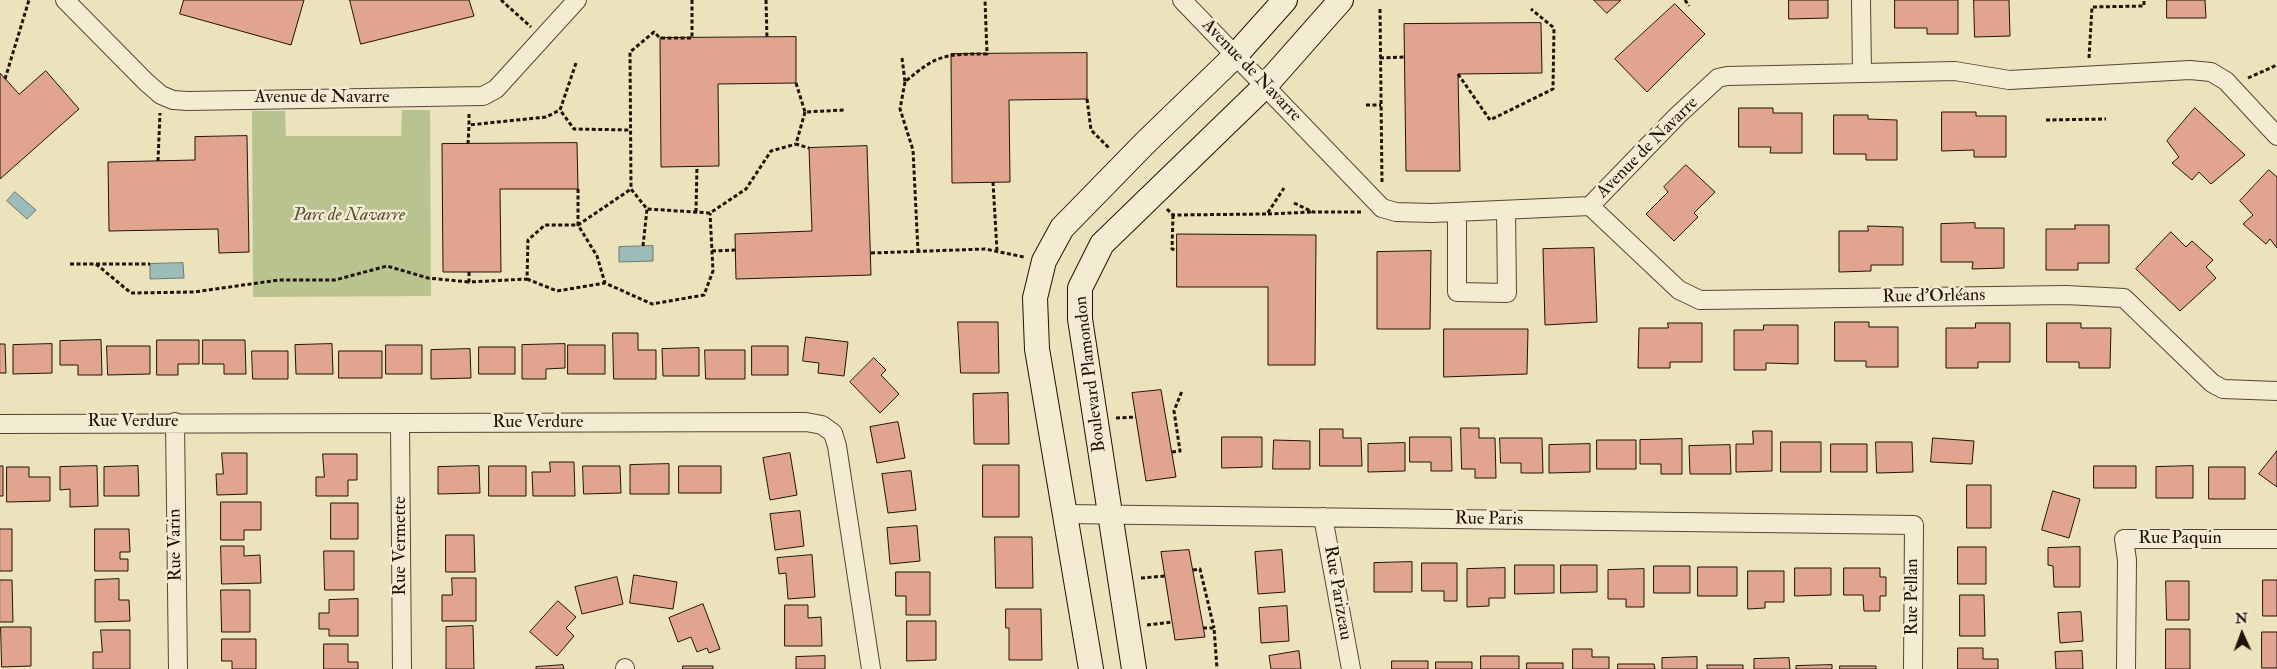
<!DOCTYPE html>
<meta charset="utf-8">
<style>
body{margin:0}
#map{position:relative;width:2277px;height:669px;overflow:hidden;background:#ece2bc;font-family:"IM FELL Double Pica",serif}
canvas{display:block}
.north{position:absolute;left:2217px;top:609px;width:50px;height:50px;-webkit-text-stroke:4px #f3ecd3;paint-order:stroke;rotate:358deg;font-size:14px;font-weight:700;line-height:20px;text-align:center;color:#211308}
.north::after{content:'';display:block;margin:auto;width:18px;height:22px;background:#211308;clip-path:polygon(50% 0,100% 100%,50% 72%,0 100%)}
</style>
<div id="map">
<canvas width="2277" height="669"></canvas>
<div class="north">N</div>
</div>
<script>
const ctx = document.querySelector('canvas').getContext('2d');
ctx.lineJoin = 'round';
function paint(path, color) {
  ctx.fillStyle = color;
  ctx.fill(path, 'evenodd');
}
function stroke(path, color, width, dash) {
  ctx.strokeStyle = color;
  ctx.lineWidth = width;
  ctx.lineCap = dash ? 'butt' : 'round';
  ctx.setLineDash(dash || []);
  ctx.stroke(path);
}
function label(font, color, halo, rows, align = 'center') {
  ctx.font = font + ' "IM FELL Double Pica",serif';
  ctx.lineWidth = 5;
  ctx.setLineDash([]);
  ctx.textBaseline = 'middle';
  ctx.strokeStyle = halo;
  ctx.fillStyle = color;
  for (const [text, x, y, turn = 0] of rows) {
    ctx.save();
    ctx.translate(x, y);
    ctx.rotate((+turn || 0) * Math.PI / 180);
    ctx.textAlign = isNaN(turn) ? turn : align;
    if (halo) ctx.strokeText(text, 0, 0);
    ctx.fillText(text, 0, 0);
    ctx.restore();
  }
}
paint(new Path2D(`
 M402 110H430L431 296 253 297 252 111H285L286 136H401Z`), '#b8c390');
const water = new Path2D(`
 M15 192 36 210 27 219 7 201Z
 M653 246V261L619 262V247Z
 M183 263 184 278 150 279V264Z`);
paint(water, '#9cbcba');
stroke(water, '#6b7873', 1);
const building = new Path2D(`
 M184 0H304L291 45 180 14Z
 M350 0H469L474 16 361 44Z
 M1594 0H1621L1607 13Z
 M1789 0H1828V18L1789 19Z
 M1895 0H1958V34H1927V28H1895Z
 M1974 0H2009L2010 36 1975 37Z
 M2167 0H2205L2206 18H2167Z
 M1675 4 1705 34 1647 92 1615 59Z
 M1541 23 1542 73 1458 74 1460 171H1406L1404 24Z
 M796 37V83L718 84 719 166 661 167 660 38Z
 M1087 53V99L1009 100 1010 182 952 183 951 54Z
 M46 71 79 109 0 179V73L19 94Z
 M1739 108H1773V113H1802V153H1770L1771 147H1739Z
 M2195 108 2245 155 2211 184 2199 172 2192 180 2172 163 2179 157 2167 141Z
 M1942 112H1976V116H2006V157H1974V150L1942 151Z
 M1834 115H1868V119L1897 120V160H1866V154H1834Z
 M247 136 249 252 219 253 218 229 109 231 108 162 195 160V137Z
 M577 143 578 189H500L501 272H443L442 144Z
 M867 146 871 275 736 279 735 234 812 231 809 148Z
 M1686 165 1715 192 1694 213 1698 217 1674 241 1646 214 1668 192 1664 187Z
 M2269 170 2277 177V248L2270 239 2266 244 2243 224 2253 215 2240 201Z
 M1975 223V228H2004V268L1972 269 1973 262H1941V224Z
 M2075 225H2109V263H2078V270H2046V229H2075Z
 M1868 226 1903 227V265H1871V271L1839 272V231H1868Z
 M2171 232 2186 247 2192 241 2213 260 2206 267 2216 278 2180 311 2136 269Z
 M1177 234 1316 235 1315 365H1268V287H1177Z
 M1594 248 1597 322 1545 325 1543 249Z
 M1431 251 1430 329H1377V252Z
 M958 322H998L999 373H961Z
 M1835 322H1869V327H1898V367H1866V361H1835Z
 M1668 323H1702V362H1670V368H1638L1639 328H1668Z
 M1976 323H2010V362H1978V368H1946V328H1975Z
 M2047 323H2081V328H2111L2110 368H2079V362H2047Z
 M1764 325H1798V364L1766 363V370H1734V330H1763Z
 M1444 329H1528L1527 374 1444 377Z
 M613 333H638V350H656V379H614Z
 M806 337 848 342 844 376 818 373 819 363 803 361Z
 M101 340 102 375H78V365H60V341Z
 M157 340H199V364H178V375H157Z
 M203 340H245L246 374H224V364H203Z
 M0 344H5L6 373H0Z
 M52 344V373L13 374V345Z
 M332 344 333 374H296L295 345Z
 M565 344V368L546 369V379H522V345Z
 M386 345H422V374H386Z
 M568 345H605V374H568Z
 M107 346H150V374L108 375Z
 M752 346H788V375H752Z
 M479 347H515V374H479Z
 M699 348V376H663L662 349Z
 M470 349 471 378 431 379V350Z
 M705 350H745V379H706Z
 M252 351H288V379H253Z
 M339 351H382V378H339Z
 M874 358 886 370 881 375 899 394 880 413 850 382Z
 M1161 390 1176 477 1146 481 1132 393Z
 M1008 393 1009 444H974L973 394Z
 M898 422 905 458 877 463 870 427Z
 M1461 428H1479V438H1495L1496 478H1475V469H1462Z
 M1320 429H1343V438H1361L1362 466H1320Z
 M1753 431H1772V471L1736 472V444H1753Z
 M1222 437H1262V467L1222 468Z
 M1410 437H1451L1452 471H1431V462H1410Z
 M1500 438H1542L1543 473H1521V463H1501Z
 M1933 438 1974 441 1972 464 1931 462Z
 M1682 439V474H1661V464H1640V440Z
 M1274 440 1310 441V469H1273Z
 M1597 440H1636V469H1597Z
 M1781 442H1821V472H1781Z
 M1876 442H1912L1913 472 1877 473Z
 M1405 443V471L1368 472V444Z
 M1590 444V472L1549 473V445Z
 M1831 444H1867V472H1831Z
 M1730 445 1731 474H1690L1689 446Z
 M2277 451V487L2259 474Z
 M222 453H247V494L217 495 216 474H223Z
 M790 453 797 495 770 500 763 458Z
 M323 454H357V480H348V496H316V477H324Z
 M550 462H574L575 496H533L532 472H550Z
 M669 464V494H630V465Z
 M983 465H1019V517H983Z
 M0 466H3V496H0Z
 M97 466 98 506 70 507V489L60 490V467Z
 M138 466 139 496H104V467Z
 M479 466 480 493 438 494V467Z
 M489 466H526V496H489Z
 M583 466H620L621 493 584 494Z
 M679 466H721V493H679Z
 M2094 466H2136V488H2094Z
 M2193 466V498H2156V467Z
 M7 467H29V477H50V501L7 502Z
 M2209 467H2245V499H2209Z
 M911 471 916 510 888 513 882 474Z
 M1967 485H1991V528H1967Z
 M2053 491 2080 499 2069 538 2042 530Z
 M221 502H261V530H244V540H221Z
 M331 503H358V539H331Z
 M800 511 804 546 775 550 770 514Z
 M917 526 920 561 890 564 887 528Z
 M0 529H12V571H0Z
 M95 529H129L130 552H120V559H128V571H95Z
 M446 535H474L475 572H446Z
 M995 537H1032L1033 588H996Z
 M221 546H244V556L260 555 261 583 222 584Z
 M1958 547H1986V584H1958Z
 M2080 547V587H2054L2053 566 2048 565V548Z
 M1189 550 1205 637 1175 640 1161 552Z
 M1282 550 1285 592 1258 594 1255 552Z
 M324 551H354V590H325Z
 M812 555 815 597 788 599 786 573 779 574 777 558Z
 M1412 562V592H1374V563Z
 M1422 563H1457V601H1444V591H1422Z
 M1515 565H1554V593L1515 594Z
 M1561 565H1597V592L1561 593Z
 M1654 566H1690V593H1654Z
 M1698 567H1737V596H1698Z
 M1505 568V598H1489V606L1467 607V569Z
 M1795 568H1831V595L1795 596Z
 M1844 568H1880V577H1886V596H1880V611H1864L1863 595H1844Z
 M1644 569V607H1626V599H1608V570Z
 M1748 571H1784V602H1765V608L1748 609Z
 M896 572H930V615H906V596H896Z
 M634 575 677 582 673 609 630 603Z
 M617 577 623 604 582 614 575 587Z
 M452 578H476V621H442V595H452Z
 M119 579V600H129L130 621 95 622V580Z
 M0 580H12L13 622H0Z
 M2263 580H2277V616H2263Z
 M2166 581H2189V620H2167Z
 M221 590H250V632H222Z
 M1960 595H1984L1985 636H1960Z
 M358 599V636H329V629H319V613H329V600Z
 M558 601 576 617 566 628 574 636 557 656 530 632Z
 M703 604 720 649 709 653 707 648 697 652 691 637 678 642 669 618Z
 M785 605H808V618L821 617 822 646H785Z
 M1287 606 1289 641 1261 643 1259 608Z
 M1006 609H1041L1042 660H1009V628H1006Z
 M2081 612 2083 641 2060 643 2058 613Z
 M907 621H936V660L907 661Z
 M473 626 474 669H446V627Z
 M1 627H31V666L2 667Z
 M2166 629H2190V669H2166Z
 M101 630H130V669H93V652H102Z
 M2262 632H2277V668H2262Z
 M222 639H256V669H232V661H222Z
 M324 644H348V662H358V669H324Z
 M1958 648H1983V659H1998V669H1958Z
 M1573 649H1592V657H1609V669H1573Z
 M1299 651 1301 669H1271L1269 656Z
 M2082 651 2083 669H2056L2055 652Z
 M825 656V669H796V657Z
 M1481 656H1519V669H1481Z
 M1697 657V669H1662V658Z
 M1789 658 1790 669H1754V659Z
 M1392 661H1428V669H1392Z
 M1436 662H1472V669H1436Z
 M1527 663H1563V669H1527Z
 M1618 664H1654L1655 669H1618Z
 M563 665 564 669H536V667Z
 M1707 665H1743V669H1708Z
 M1832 665V669H1796V666Z
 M683 666H713V669H683Z
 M1840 666H1876V669H1840Z`);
paint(building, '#e0a48f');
stroke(building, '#211308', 1);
const street = new Path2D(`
 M65 0 146 82 161 95 173 100 188 101 483 96 496 89 577 0
 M1182 0 1382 208 1396 212 1432 213 1590 206 1677 116 1718 78 1727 76 1955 71 2009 80 2190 70 2211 72 2226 81 2277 136
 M1861 0 1862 73
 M1590 206 1679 290 1700 300 2066 295 2124 298 2212 383 2223 389 2277 391
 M1457 212V292L1507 293 1506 211
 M175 422 178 669
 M400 423 402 669
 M0 424 806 422 822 425 833 433 837 446 871 669
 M1065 514 1914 525 1913 669
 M1323 517 1351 669
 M625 668V669
 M2126 669 2127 560 2124 539H2277`);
const secondary = new Path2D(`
 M1091 669 1037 349 1035 298 1044 261 1062 228 1146 142 1235 56 1285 0
 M1134 669 1080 319V288L1102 244 1265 86 1341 0`);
stroke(street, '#544735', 20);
stroke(secondary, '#211308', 26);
stroke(new Path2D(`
 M501 0 531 27
 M692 0V38H660L654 32 630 52 631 189 647 209 710 213 746 189 771 151 796 144
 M766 0 767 38
 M1685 0 1689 6
 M1380 9 1382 183
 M902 58 905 82C937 54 946 54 987 54L985 0
 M1380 58 1404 57
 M2089 58 2092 7 2144 6V0
 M576 63 560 110 574 129 630 130
 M1458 74 1490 120 1553 89 1554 28 1531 9
 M2248 78 2277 65
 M5 79 29 0
 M905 82 900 109 913 150 918 251
 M796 83 805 112 844 110
 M1087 99 1091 130 1110 149
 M1366 105H1381
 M805 112 796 144 809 148
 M469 114V125L546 117 560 110
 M2046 120 2106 119
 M468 144 469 125
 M158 161 160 113
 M993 182 997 251
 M578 189V225L597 256 605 283 652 304 704 295 713 271 710 213
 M1294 203 1313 212H1361
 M1167 209 1173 215 1267 214 1284 188
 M696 212 697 166
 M1268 214 1312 212
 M1173 215 1172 249 1177 250
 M643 246 647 209
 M712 251 735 250
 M871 253 985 249 1024 257
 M70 264H150
 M96 264 131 293 194 292 279 280H335L387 266 428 278 469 282
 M469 272V282L527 279 528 240 545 225H578L631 189
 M527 279 557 291 605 283
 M1116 418 1136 417
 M1172 452 1180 451 1174 411 1182 391
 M1193 570 1200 569 1214 628
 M1141 578 1165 576
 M1147 625 1172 622
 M1203 628H1214L1217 669`), '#211308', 3, [4, 2.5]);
stroke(street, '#f3ecd3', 18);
stroke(secondary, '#f3ecd3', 24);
label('18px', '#211308', '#f3ecd3', [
 ["Avenue de Navarre",1251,71,46],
 ["Avenue de Navarre",322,98],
 ["Avenue de Navarre",1648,148,-45],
 ["Rue d'Orléans",1934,297,-1],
 ["Boulevard Plamondon",1091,374,-97],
 ["Rue Verdure",133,422],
 ["Rue Verdure",538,423],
 ["Rue Paris",1489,520,1],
 ["Rue Paquin",2180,539],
 ["Rue Varin",176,545,-91],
 ["Rue Vermette",401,546,-90],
 ["Rue Parizeau",1337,593,80],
 ["Rue Pellan",1913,597,-90]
]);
label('italic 18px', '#565138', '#f3ecd3', [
 ["Parc de Navarre",349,216]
]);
</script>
